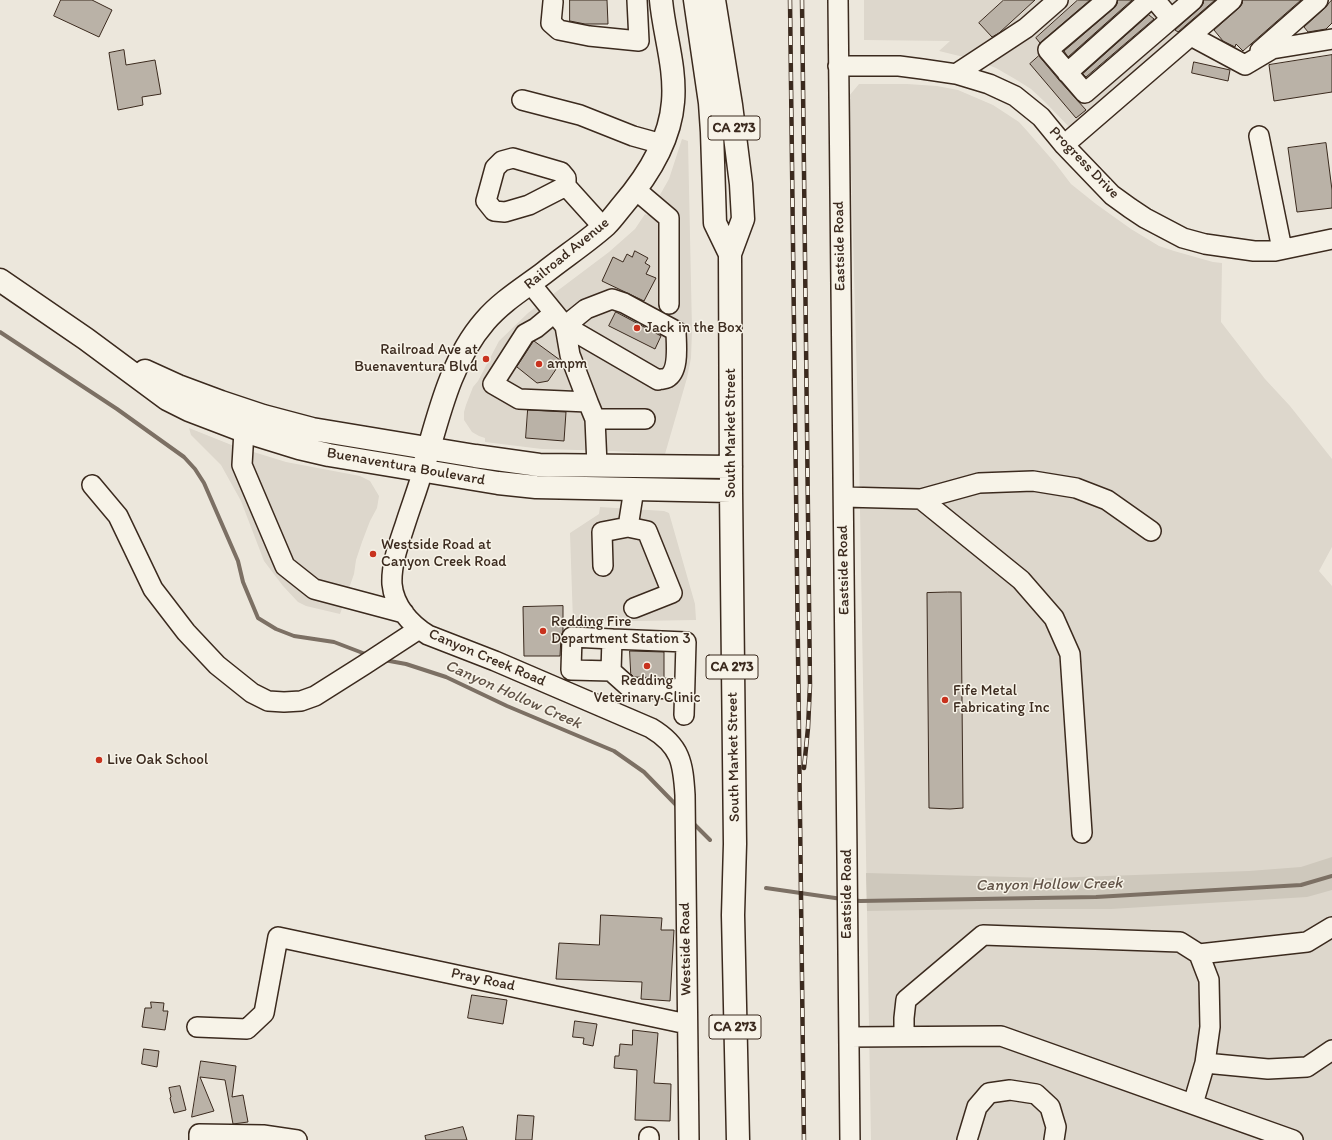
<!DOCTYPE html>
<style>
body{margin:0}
canvas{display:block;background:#ece7dc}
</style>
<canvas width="1332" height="1140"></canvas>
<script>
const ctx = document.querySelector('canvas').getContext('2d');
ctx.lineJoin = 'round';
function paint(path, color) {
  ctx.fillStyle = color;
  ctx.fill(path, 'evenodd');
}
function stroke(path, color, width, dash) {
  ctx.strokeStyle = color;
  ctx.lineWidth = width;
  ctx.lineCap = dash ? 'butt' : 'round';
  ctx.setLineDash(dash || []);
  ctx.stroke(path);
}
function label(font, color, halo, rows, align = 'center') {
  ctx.font = font + ' Itim,sans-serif';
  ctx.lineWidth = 3;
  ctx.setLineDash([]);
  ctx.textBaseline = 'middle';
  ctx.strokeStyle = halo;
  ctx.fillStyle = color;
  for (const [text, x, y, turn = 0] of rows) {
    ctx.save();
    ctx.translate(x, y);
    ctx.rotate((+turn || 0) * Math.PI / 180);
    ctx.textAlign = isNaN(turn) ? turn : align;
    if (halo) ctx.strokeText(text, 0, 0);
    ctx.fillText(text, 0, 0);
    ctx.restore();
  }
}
paint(new Path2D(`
 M864 0H1226L1073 131 1045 102 1031 89 1015 79 996 68 972 59 939 51 950 41 864 40Z
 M859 84H907L937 86 958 90 993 105 1019 122 1028 132 1055 163 1071 184 1096 204 1131 229 1159 246 1174 251 1213 262 1222 263 1221 322 1265 379 1290 406 1332 459V547L1319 571 1332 586V1140H871L859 453 849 96Z
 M682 139 688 141 692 330 691 358 687 378 665 454 613 451 542 449 485 442V438L479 436 472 432 464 420V412L466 405 473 387 478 381 499 341 528 313 609 252 635 229 645 214 647 215 657 200 669 179Z
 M189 428 234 446 286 462 360 476 370 481 379 496 377 508 370 521 362 542 356 560 354 574 340 614 306 606 298 602 283 586 264 561 241 501 221 465 191 435Z
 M600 507 664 511 669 513 695 604 696 620 573 622 570 533 599 514Z`), '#ddd7cc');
paint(new Path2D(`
 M1332 857V890L1307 897 1111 909H986L867 911 866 873 1050 878 1249 871 1301 867Z`), '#cec8bc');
stroke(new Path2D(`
 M0 332 117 409 184 457 195 469 204 483 238 561 243 582 258 618 276 629 294 636 334 642 368 655
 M384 660 406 664 446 677 507 706 614 751 644 772 679 808
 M692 822 710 840
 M766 888 842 899
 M853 900 860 901 1096 897 1301 885 1332 876`), '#7c7064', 4);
const building = new Path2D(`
 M61 0H92L112 10 99 37 54 16Z
 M570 0H607L608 24H585L570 21Z
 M1004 0H1035L999 33 992 37 979 23Z
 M1078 0H1090L1040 43 1036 38Z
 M1118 0H1132L1068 57 1064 51 1114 8 1117 4Z
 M1204 0H1215L1178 32 1175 30 1200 8 1203 4Z
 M1243 0H1301L1243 51 1236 44 1235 47 1223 41 1214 30 1239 8 1242 4Z
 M1332 0V23L1326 29 1308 32 1304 27 1325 8 1329 3Z
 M1149 15 1154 19 1086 77 1083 74Z
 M124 50 126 65 155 60 161 94 142 97 143 105 118 110 109 53Z
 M1332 55V92L1274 101 1269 65Z
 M1039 56 1059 80 1086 110 1076 118 1030 64Z
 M1194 62 1230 70 1228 81 1192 73Z
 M1326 143 1332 190V208L1297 212 1288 148Z
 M635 251 648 258 645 263 650 266 646 274 656 278 644 301 602 281 613 257 623 262 627 254 632 257Z
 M616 312 661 336 655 349 609 326Z
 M534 341 560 360 561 362 548 381 537 383 517 367Z
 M528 410 566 412 564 441 526 438Z
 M948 592H961L963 808 950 809 929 808 927 593Z
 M563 606V631L561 637 560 656H524L523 607Z
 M630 651 664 652V678L634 677 631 674Z
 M601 915 662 918 661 930H674L670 1001 641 999 642 982 556 979 559 943 599 945Z
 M472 995 507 1000 503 1024 468 1018Z
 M151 1002 164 1003 163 1011H168L165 1030 142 1027 145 1008H151Z
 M575 1021 597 1024 593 1046 583 1044 584 1038 573 1037Z
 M633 1030 658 1033 654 1083 671 1084 670 1121 635 1120 637 1070 614 1068 615 1056H619L620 1044 632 1045Z
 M144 1049 159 1051 157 1067 142 1064Z
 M201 1061 236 1066 232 1097 243 1095 248 1122 233 1124 225 1080 200 1077 214 1111 192 1117Z
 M180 1086 186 1110 174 1113 170 1098 171 1097 169 1088Z
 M518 1115 534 1116 532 1140H516Z
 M463 1127 467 1140H426L425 1136Z`);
paint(building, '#bab2a7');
stroke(building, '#3b2a1e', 1);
const minor = new Path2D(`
 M838 0 850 1140
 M1107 0 1048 50 1085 93 1171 19 1155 0
 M553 2 551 23 559 30 589 36 639 41 637 0
 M1171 19 1193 0
 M1191 36 1245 65 1272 49 1332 39
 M1260 51 1318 0
 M838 66H899L922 69 956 74 989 84 1015 96 1041 117 1064 145 1112 195 1130 208 1145 218 1183 238 1205 244 1254 251H1275L1332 239
 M1067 73 1149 0
 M956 74 1026 28 1058 0
 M522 100 580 115 633 136 662 144
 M1259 136 1282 249
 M1064 145 1232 0
 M566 186 529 205 505 212 494 211 486 201 495 168 502 161 513 158 561 172 566 178V186L603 227
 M636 190 669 218V304
 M530 283 565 326 658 380C660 379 665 379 667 378 680 371 676 343 676 331L624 303 612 299 586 309 565 326 570 355 588 402 519 399 493 384 525 334 536 328 554 313
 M588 402 595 419 597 465
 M595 419H645
 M244 431 242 465 285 566 314 589 404 613
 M423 470C418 488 411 506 405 525 399 543 391 564 392 584 394 606 410 624 428 635L495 661 651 728C681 746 683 763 685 795L689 1140
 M92 485 118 516 153 589 186 632 217 665 252 693 268 701 284 702 301 701 315 696 364 665 419 629
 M844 497 921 499 979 483 1033 481 1076 488 1107 500 1151 531
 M921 499 1021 580 1054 618 1070 654 1082 833
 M603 566 602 532 628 527
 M634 608 672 593 647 531 628 527 634 489
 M572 637 612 639 611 671 571 670Z
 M612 639 686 642 684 715
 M611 671 630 688 684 689
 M1199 954 1307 942 1332 927
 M197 1027 247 1029 264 1013 278 937 687 1024
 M904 1036V1018L906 1000 983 935 1180 942 1199 954 1209 980 1210 1027 1205 1063 1193 1104
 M849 1037 1001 1036 1293 1140
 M1205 1063 1268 1069 1307 1067 1332 1050
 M199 1140V1134L263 1135 297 1140
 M649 1140V1137
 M967 1140 977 1107 989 1093 1010 1090 1036 1094 1050 1107 1056 1127 1054 1140`);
const major = new Path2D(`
 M695 0 710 103 712 132 715 223 730 254
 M714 0 731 105 741 184 743 219 730 254 731 491 735 844 733 915 738 1140
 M0 280 86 339 167 399 189 410 244 431 299 448 329 455 498 483 536 487 731 491
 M145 371 178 386 221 402 263 416 312 429 475 456 539 465 731 467
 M425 462C439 414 451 360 485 321 501 302 524 288 544 273 564 257 587 242 606 225 612 219 617 212 622 206 647 177 670 142 673 102 676 67 664 34 661 0`);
stroke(minor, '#3b2a1e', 22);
stroke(major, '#3b2a1e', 25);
stroke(minor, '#f7f3e8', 19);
stroke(major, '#f7f3e8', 22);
const rail = new Path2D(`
 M790 0 804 1140
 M802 0 810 685 808 728 804 768`);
stroke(rail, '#3b2a1e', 4.5);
stroke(rail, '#f7f3e8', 3, [9]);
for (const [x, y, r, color] of [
 [637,328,4,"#c8321e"],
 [486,359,4,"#c8321e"],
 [539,364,4,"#c8321e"],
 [373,554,4,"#c8321e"],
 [543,631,4,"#c8321e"],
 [647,666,4,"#c8321e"],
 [945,700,4,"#c8321e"],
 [99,760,4,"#c8321e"]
]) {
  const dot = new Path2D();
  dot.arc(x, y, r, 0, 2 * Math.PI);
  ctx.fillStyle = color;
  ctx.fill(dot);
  stroke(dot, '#f7f3e8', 1.5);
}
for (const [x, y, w] of [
 [734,128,52],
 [732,667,52],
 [735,1027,52]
]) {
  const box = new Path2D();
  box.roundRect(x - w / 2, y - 12, w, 24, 3);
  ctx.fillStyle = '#f7f3e8';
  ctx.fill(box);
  stroke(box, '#3b2a1e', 1);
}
label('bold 14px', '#3b2a1e', null, [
 ["CA 273",734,128],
 ["CA 273",732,667],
 ["CA 273",735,1027]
]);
label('15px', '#3b2a1e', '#f7f3e8', [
 ["Progress Drive",1084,163,46],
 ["Eastside Road",840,246,-91],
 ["Railroad Avenue",567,254,-39],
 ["South Market Street",731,433,-90],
 ["Buenaventura Boulevard",406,467,10],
 ["Eastside Road",844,570,-91],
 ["Canyon Creek Road",487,658,23],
 ["South Market Street",734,757,-91],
 ["Eastside Road",847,894,-90],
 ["Westside Road",686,949,-91],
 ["Pray Road",483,980,12]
]);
label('15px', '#3b2a1e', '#f7f3e8', [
 ["Jack in the Box",645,328],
 ["Railroad Ave at",478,350,"right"],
 ["Buenaventura Blvd",478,367,"right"],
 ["ampm",547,364],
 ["Westside Road at",381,545],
 ["Canyon Creek Road",381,562],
 ["Redding Fire",551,622],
 ["Department Station 3",551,639],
 ["Redding",647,681,"center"],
 ["Veterinary Clinic",647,698,"center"],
 ["Fife Metal",953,691],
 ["Fabricating Inc",953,708],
 ["Live Oak School",107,760]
], 'left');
label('italic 16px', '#615347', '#f7f3e8', [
 ["Canyon Hollow Creek",513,695,24],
 ["Canyon Hollow Creek",1049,885,-1]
]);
</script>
